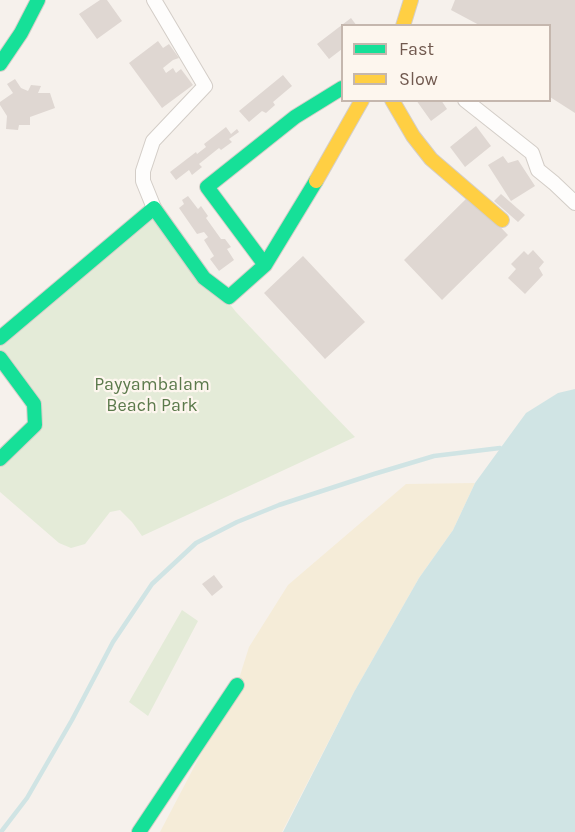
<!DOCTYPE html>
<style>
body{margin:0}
#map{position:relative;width:575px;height:832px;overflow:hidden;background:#f6f1ec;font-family:Karla,sans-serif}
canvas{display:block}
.legend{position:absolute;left:341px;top:24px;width:210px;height:78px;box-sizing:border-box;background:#fdf6ee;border:2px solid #c5b7ae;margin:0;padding:8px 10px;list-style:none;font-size:18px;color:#71594f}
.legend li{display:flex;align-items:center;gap:12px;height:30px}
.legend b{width:30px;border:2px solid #c5b7ae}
</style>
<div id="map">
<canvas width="575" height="832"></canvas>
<ul class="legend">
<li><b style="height:8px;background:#16e098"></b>Fast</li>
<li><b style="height:8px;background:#ffcf43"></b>Slow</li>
</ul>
</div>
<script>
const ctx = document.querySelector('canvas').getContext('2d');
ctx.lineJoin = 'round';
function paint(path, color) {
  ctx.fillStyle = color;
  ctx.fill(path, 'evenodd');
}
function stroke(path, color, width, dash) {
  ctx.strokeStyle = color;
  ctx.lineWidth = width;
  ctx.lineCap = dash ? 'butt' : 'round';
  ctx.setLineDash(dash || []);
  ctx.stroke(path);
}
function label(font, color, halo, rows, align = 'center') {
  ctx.font = font + ' Karla,sans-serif';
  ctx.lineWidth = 4.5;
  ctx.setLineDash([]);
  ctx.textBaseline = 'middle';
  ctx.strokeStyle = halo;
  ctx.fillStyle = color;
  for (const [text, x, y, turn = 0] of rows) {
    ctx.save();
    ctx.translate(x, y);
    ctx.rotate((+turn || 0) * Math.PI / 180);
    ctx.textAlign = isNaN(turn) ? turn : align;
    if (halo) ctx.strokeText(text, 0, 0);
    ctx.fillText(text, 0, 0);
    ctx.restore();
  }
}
paint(new Path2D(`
 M154 208 236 312 324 405 355 437 142 536 132 522 120 510 110 512 85 544 71 548 59 543 0 492V459L35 425 0 358V338Z
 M182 610 198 621 148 716 129 702Z`), '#e4ebd8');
paint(new Path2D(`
 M475 483 453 530 419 578 354 692 282 832H160L237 685 249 647 288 585 406 484Z`), '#f5ecd8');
paint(new Path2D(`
 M575 389V832H283L354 692 419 578 453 530 475 483 526 413 558 393Z`), '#d0e4e4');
stroke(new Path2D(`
 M1 832 27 798 72 720 113 642 152 584 196 543 237 522 279 505 374 474 434 456 500 448`), '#d0e4e4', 4.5);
paint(new Path2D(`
 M100 0H107L122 21 97 39 79 14Z
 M455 0H575V113L550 97V26H481L451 10Z
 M351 18 357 26H342V49L329 59 317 44Z
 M158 41 163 48 169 44 179 58 173 60 163 68 166 73 173 68 176 73 181 69 193 85 162 108 129 63Z
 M283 75 292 86 273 102 275 105 266 113 262 111 249 122 239 111Z
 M15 79 21 88 28 91 31 85 41 86 38 93H50L55 108 30 117V125H19L18 130 6 129 7 116 0 105V102L13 93 7 84Z
 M416 100H441L447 109 431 121Z
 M476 126 491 146 465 167 450 147Z
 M226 127 231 134 237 129 239 132 229 139 232 142 221 150 219 148 199 164 202 167 192 175 189 170 176 180 170 172 196 152 197 154 206 147 204 144Z
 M503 156 508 163 518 160 535 186 511 201 488 165Z
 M501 194 525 215 518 222 494 201Z
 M470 195 508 235 442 300 404 260Z
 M188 196 198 209 201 206 208 216 206 218 221 239H225L231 247 227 249 234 260 219 271 210 259 214 256 204 240 208 237 204 232 197 234 179 208 184 204 182 200Z
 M533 250 544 262 539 268 543 275 525 294 508 278 516 269 511 264 524 251 528 255Z
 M303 256 365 322 325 359 264 293Z
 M214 575 223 587 212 596 202 584Z`), '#dfd7d2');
const street = new Path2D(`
 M154 0 205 86 153 141 143 171V181L154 208
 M465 100 532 153 538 170 554 183 575 203`);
const fast = new Path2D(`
 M0 64 21 33 38 0
 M265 265 207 187 295 117 342 88
 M0 338 154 208 204 278 229 297 265 265 316 181
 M0 358 34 404 35 425 0 459
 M139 832 237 685`);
const slow = new Path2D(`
 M403 26 411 0
 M392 100 413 136 431 159 502 220
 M316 181 362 100`);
stroke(street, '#d3cdc7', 16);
stroke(fast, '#d4cec8', 16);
stroke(slow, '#d4cec8', 16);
stroke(street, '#fefdfc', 14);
stroke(fast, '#16e098', 14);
stroke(slow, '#ffcf43', 14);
label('18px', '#5c7a4c', '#fdf6ee', [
 ["Payyambalam",152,385],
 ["Beach Park",152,406]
]);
</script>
